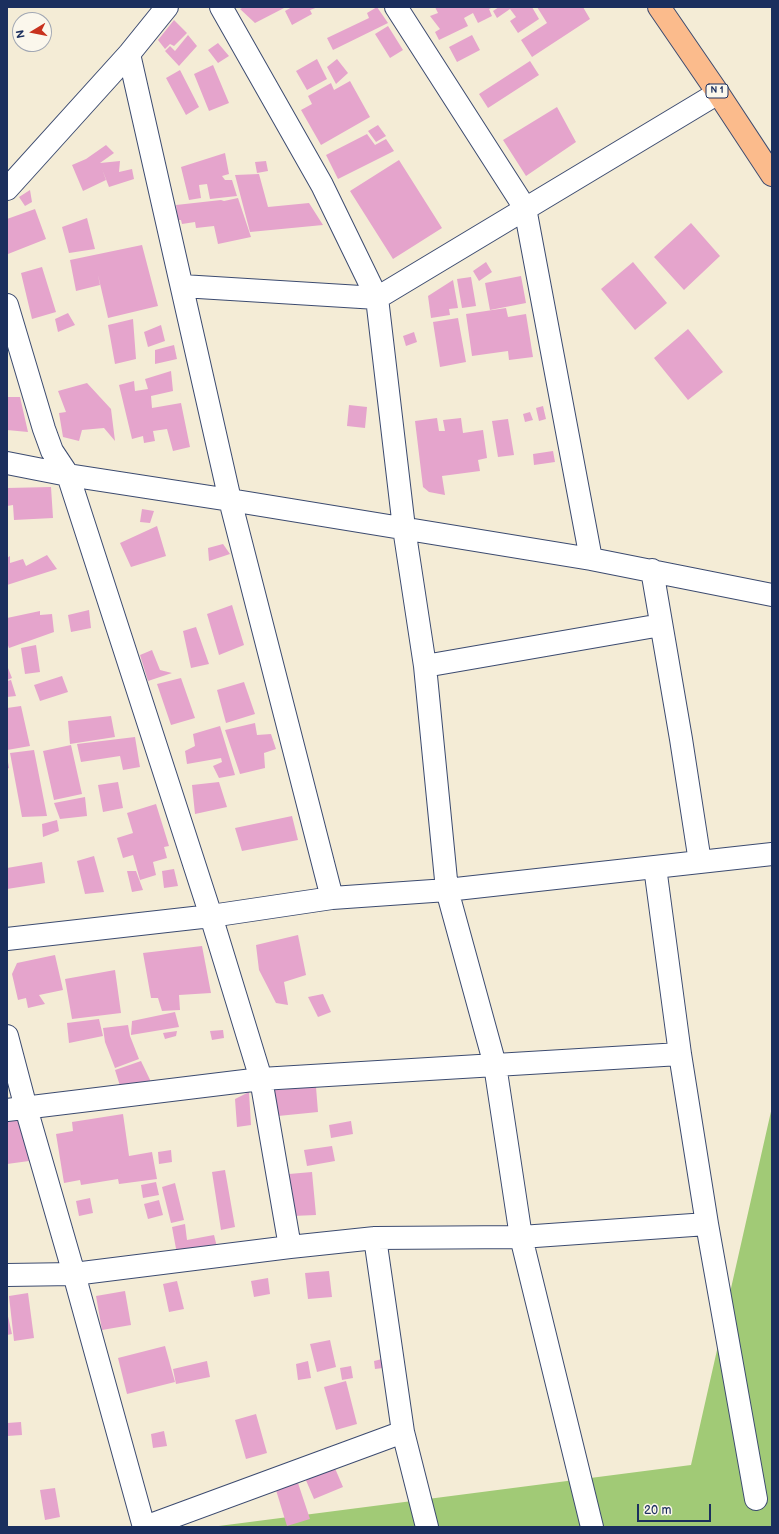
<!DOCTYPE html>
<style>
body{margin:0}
#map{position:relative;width:779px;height:1534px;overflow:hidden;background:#f4ecd6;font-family:"Balsamiq Sans",sans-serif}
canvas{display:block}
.frame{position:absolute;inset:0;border:8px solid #1b2f5e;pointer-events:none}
.north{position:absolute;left:12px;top:12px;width:40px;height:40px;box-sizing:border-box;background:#fbf7ec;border:1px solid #a1a7b3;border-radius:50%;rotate:260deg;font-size:11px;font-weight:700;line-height:16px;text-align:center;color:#1b2f5e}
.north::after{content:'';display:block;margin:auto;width:14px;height:18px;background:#c8321e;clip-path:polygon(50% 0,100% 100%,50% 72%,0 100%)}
.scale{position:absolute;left:637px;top:1504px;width:74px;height:18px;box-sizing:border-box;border:2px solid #1b2f5e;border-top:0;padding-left:5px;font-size:12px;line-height:14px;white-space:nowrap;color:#1b2f5e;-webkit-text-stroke:3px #fbf7ec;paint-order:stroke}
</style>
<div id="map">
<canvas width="779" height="1534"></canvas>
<div class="frame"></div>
<div class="north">N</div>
<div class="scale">20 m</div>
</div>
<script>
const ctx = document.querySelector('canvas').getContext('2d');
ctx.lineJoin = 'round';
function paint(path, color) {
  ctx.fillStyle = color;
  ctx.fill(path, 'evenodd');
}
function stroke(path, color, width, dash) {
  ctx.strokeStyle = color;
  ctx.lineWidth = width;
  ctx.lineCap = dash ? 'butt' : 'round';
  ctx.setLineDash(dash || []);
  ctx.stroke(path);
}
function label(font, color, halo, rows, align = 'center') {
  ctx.font = font + ' "Balsamiq Sans",sans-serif';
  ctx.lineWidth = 3.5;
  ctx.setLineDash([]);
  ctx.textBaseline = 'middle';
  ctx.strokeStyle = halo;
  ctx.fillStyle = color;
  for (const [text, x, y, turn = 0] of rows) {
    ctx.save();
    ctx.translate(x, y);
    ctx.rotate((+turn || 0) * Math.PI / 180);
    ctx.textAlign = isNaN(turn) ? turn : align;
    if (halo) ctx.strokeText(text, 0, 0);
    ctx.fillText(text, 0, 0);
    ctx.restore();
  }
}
paint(new Path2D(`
 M772 1107V1527H211L691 1465Z`), '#a1ca76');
paint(new Path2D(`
 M244 7H286L255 23 240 9Z
 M292 7H318L310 10 312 14 292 25 285 11Z
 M377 7 388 23 333 50 327 38 369 18 367 13Z
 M435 7H493L489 9 492 16 478 23 473 13 464 18 468 26 439 40 435 32 440 29 430 16 438 13Z
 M499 7H532L539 19 518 33 510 21 516 17 510 9 497 18 493 11Z
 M537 7H583L590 19 532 57 521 40 547 23Z
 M174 20 187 33 174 46 170 44 165 49 158 40Z
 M388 26 403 50 390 58 375 34Z
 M188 35 197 46 179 66 165 51 170 46 175 51Z
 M472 35 480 50 457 62 449 47Z
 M218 43 229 56 218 63 208 50Z
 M317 59 327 79 307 90 296 71Z
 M337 59 348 73 336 84 327 67Z
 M530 61 539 75 488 108 479 94Z
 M213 65 229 103 209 111 194 74Z
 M180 70 199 107 186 115 166 78Z
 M350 81 370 117 321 145 301 110 312 104 308 96 331 83 334 90Z
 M557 107 576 142 526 176 503 140Z
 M378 125 386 136 376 142 368 131Z
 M367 134 375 145 386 139 394 151 338 179 326 155Z
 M106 145 114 153 100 163 120 161 119 172 132 169 134 179 109 187 102 169 106 180 83 191 72 165 86 159Z
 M225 153 229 174 222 176 225 180H232L237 196 210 199 207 184 199 185 201 198 189 200 181 167Z
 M399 160 442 228 393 259 350 191Z
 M266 161 268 171 257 173 255 162Z
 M259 174 268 207 309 203 323 225 250 232 235 175Z
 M30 190 32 202 25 206 19 197Z
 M238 198 251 237 218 244 214 226 196 228 195 222 182 224 181 220H178L176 205 221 200 224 201Z
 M35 209 46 239 8 254 7 219Z
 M87 218 95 249 69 253 62 227Z
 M691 223 720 256 684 290 654 257Z
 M142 245 158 306 108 318 98 275 100 285 76 291 70 260Z
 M486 262 492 272 479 281 473 271Z
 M633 262 667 303 635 330 601 289Z
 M42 267 56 312 32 319 21 273Z
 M521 276 526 303 490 310 485 283Z
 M471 277 476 306 462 308 457 279Z
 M453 280 458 308 449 309 450 315 431 318 428 296Z
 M506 308 508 317 526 314 533 357 509 360 508 351 472 356 466 314Z
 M68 313 75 325 58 332 55 319Z
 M458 318 466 362 440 367 433 322Z
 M133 319 136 359 115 364 108 325Z
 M161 325 165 341 148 347 144 332Z
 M688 329 723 372 688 400 654 358Z
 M414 332 417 342 406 346 403 336Z
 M174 345 177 359 155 364V350Z
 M171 371 173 391 151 396 152 408 181 403 190 447 173 451 167 429 153 431 155 441 144 443 143 436 132 439 119 385 134 381 135 391 148 389 145 379Z
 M87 383 111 409 115 441 104 428 82 430 79 441 63 437 59 413 66 412 58 391Z
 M7 397H20L28 432 7 430Z
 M349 405 367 407 365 428 347 426Z
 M543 406 546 419 539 421 536 408Z
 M530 412 533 420 525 422 523 414Z
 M437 418 439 431H445L443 420 461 418 463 433 483 430 487 458 478 460 480 471 442 476 445 495 429 492 423 487 415 421Z
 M508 419 514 455 498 457 492 421Z
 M553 451 555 462 534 465 533 454Z
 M51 487 53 518 14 520 13 505 7 506V488Z
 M142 509 154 511 150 523 140 522Z
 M157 526 166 556 131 567 120 543Z
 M223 544 230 554 209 561 208 548Z
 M47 555 57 569 7 585V558L10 556V563L23 559 26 566Z
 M232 605 244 645 219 655 207 614Z
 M89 610 91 628 71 632 68 615Z
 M40 611V615L52 614 54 632 9 648 7 643V618Z
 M196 627 209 664 191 668 183 631Z
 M36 645 40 672 25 674 21 648Z
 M152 650 160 670 172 673 148 681 140 655Z
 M7 668H8L12 678 7 680Z
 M62 676 68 692 40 701 34 685Z
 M181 678 195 718 171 725 157 684Z
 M11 680 16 696 7 697V681Z
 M244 682 255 714 226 723 217 690Z
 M21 706 30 746 7 750V708Z
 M111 716 115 737 70 744 68 721Z
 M255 723 257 735 271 734 276 749 264 753 265 768 240 774 225 730Z
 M220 726 235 775 219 778 213 766 222 762 221 758 187 764 185 751 195 746 193 734Z
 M135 737 140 767 123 770 120 756 81 762 77 744Z
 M71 745 82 794 54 800 43 751Z
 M34 750 47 816 22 817 10 753Z
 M7 756 9 768 7 769Z
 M118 782 123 808 103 812 98 785Z
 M219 782 227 807 195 814 192 785Z
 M85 797 87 816 60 819 54 803Z
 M156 804 169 846 164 847 167 858 153 862 156 875 140 880 133 855 123 858 117 838 133 833 127 813Z
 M292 816 298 840 242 851 235 828Z
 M57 820 59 831 43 837 42 824Z
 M94 856 104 892 85 894 77 861Z
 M42 862 45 883 7 889V868Z
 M174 869 178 886 164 888 162 871Z
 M127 871H136L143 890 132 892Z
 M298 935 306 975 284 982 288 1005 276 1003 259 970 256 945Z
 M202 946 211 993 179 995 180 1010 162 1011 158 998H151L143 953Z
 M55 955 63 990 39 995 45 1004 28 1008 26 998 18 1000 12 974 17 963Z
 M115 970 121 1013 72 1019 65 979Z
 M323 994 331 1012 318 1017 308 997Z
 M175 1012 179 1027 131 1035 132 1021Z
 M99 1019 103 1036 69 1043 67 1023Z
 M128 1025 130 1036 139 1059 115 1068 105 1042 103 1028Z
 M223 1030 224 1038 212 1040 210 1031Z
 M177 1031 176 1036 165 1039 163 1033Z
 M141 1061 152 1084 121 1089 115 1070Z
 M316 1087 318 1112 278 1116 274 1090Z
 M249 1092 251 1125 237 1127 235 1099Z
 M123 1114 129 1156 152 1152 157 1179 119 1184 118 1179 81 1185 80 1180 64 1183 56 1134 73 1131 72 1122Z
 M21 1119 29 1161 7 1164V1121Z
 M351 1121 353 1134 331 1138 329 1125Z
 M332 1146 335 1161 307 1166 304 1150Z
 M171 1150 172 1162 159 1164 158 1152Z
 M225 1170 235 1227 221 1230 212 1172Z
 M312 1172 316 1215 292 1216 289 1174Z
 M156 1182 159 1195 143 1198 141 1185Z
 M175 1183 184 1220 171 1223 162 1187Z
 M90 1198 93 1213 79 1216 76 1201Z
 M159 1200 163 1215 148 1219 144 1204Z
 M185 1224 187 1240 214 1235 217 1247 177 1254 172 1227Z
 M329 1271 332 1297 308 1299 305 1273Z
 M268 1278 270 1294 254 1297 251 1281Z
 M177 1281 184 1309 169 1312 163 1284Z
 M125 1291 131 1325 102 1330 96 1296Z
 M28 1293 34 1338 14 1341 9 1296Z
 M7 1312 12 1334 7 1335Z
 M330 1340 336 1367 317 1372 310 1344Z
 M165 1346 175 1382 127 1394 118 1358Z
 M382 1359 383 1368 375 1369 374 1361Z
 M207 1361 210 1377 176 1384 173 1369Z
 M308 1361 311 1378 298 1380 296 1364Z
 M351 1366 353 1378 342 1380 340 1368Z
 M346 1381 357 1424 336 1430 324 1387Z
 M256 1414 267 1453 246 1459 235 1420Z
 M21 1422 22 1435 7 1436V1423Z
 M164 1431 167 1446 153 1448 151 1434Z
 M334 1466 343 1487 314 1499 305 1478Z
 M298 1483 310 1519 287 1526 276 1490Z
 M55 1488 60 1517 45 1520 40 1490Z`), '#e5a4cc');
const minor = new Path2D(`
 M221 7 322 185 377 298 404 528 425 666 447 890 495 1065 521 1237 592 1527
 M396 7 525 208 591 559
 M129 54 230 500 332 898
 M7 189 129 54 167 7
 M182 286 377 298 718 93
 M7 305 44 429 52 451 68 475 211 916 261 1079 290 1247
 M7 463 68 475 230 500 591 559 772 595
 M652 570 681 739 700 862
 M425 666 661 625
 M655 867 680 1054 707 1224 756 1499
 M7 939 211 916 332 898 447 890 772 854
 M7 1036 26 1108 74 1274 144 1527
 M7 1110 261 1079 680 1054
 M375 1238 403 1432 427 1527
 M7 1275 74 1274 290 1247 375 1238 521 1237 707 1224
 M145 1527 403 1432`);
const trunk = new Path2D(`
 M659 7 718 93 772 175`);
stroke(minor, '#3c4b70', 24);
stroke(trunk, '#3c4b70', 24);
stroke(minor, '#fff', 22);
stroke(trunk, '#fbbb8c', 22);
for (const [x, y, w] of [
 [717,91,22]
]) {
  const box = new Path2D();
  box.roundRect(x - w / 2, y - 7, w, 14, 3);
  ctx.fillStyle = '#fbf7ec';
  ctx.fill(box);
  stroke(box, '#1b2f5e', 1);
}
label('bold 9px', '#1b2f5e', null, [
 ["N 1",717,91]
]);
</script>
